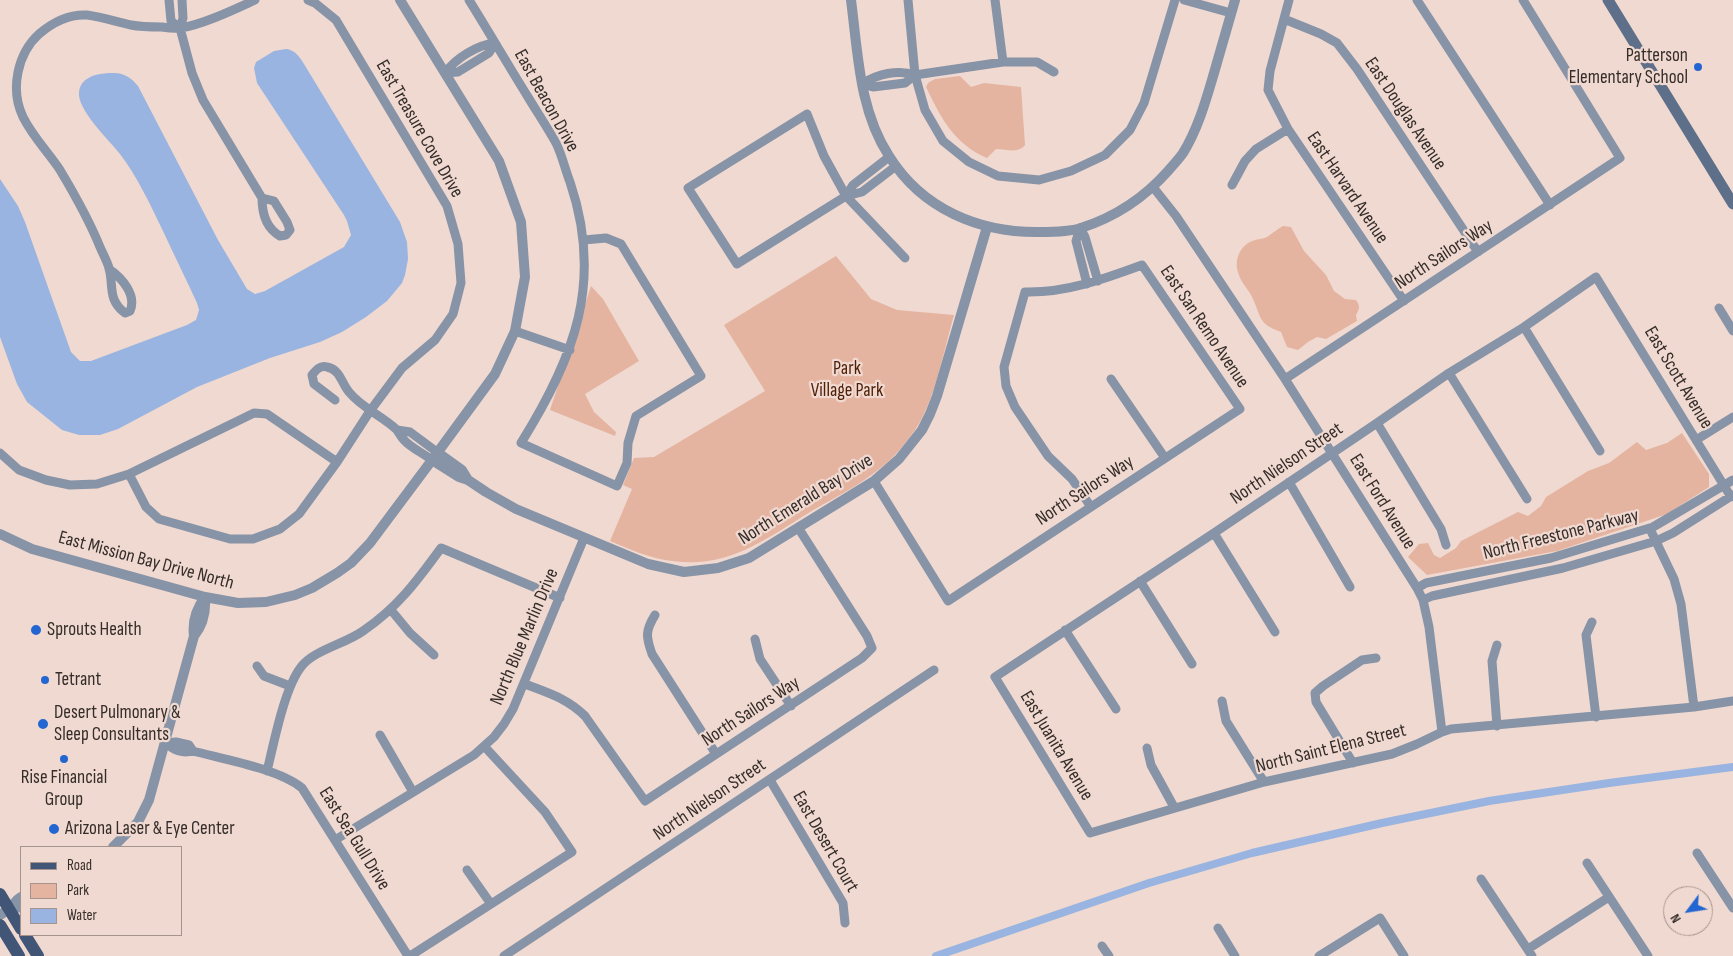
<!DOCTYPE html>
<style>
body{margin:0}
#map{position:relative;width:1733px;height:956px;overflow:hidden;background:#f0d9d0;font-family:"Sofia Sans Condensed",sans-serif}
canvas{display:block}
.legend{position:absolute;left:20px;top:846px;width:162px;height:90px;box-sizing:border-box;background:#f0d9d0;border:1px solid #a5948e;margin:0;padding:6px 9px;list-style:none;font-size:15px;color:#352d2a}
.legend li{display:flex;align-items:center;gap:10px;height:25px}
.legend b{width:25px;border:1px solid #a5948e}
.north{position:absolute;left:1663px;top:886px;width:50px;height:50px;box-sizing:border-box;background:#f0d9d0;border:1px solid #a5948e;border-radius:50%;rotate:239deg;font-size:14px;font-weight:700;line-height:20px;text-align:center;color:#352d2a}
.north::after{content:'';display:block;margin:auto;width:18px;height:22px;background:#2366d2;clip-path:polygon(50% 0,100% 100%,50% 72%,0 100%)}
</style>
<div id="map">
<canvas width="1733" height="956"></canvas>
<ul class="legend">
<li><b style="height:6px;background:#415576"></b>Road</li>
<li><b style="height:14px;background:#e4b4a1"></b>Park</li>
<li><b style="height:14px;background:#99b4e0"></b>Water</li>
</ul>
<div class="north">N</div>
</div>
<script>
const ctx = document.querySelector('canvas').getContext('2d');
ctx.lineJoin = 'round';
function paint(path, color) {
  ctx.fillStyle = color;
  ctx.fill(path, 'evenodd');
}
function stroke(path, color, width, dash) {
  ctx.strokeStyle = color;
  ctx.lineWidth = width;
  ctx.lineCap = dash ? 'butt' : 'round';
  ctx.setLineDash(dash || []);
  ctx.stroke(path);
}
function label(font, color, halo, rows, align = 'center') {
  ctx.font = font + ' "Sofia Sans Condensed",sans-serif';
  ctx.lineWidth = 4.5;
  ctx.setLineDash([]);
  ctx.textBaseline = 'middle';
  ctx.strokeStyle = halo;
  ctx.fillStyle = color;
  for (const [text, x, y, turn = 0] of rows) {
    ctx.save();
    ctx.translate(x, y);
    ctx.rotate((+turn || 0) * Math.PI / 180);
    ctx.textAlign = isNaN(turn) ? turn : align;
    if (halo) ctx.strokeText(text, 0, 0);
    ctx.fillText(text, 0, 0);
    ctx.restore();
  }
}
paint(new Path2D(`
 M960 76 971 87 984 83 1021 87 1025 145C1018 154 1007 149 996 149L987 158C954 144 941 118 926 87L928 83 935 79Z
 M1283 226 1291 227 1304 251 1326 275 1334 291 1345 299 1356 300C1360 306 1360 308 1356 315L1357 321 1326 339 1317 337 1308 342 1298 350 1287 347 1281 332C1256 323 1262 316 1251 295 1247 288 1240 281 1238 272 1234 260 1240 246 1252 241 1257 239 1263 239 1267 237 1273 233 1277 229 1283 226Z
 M836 256 871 299 897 310 954 315C944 349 935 401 915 430 905 444 893 459 879 469 860 485 836 497 815 509 778 531 741 560 698 562 664 564 640 554 610 541L632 489 623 485 634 458 654 457 765 391 724 325Z
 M591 286 603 299 639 361 585 394 594 412 616 432 615 436 550 410Z
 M1682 433 1709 474V487L1667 514 1557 551 1427 575 1408 557 1419 544 1428 543 1434 555 1440 558 1456 548 1461 541 1518 512 1528 516 1541 506 1546 497 1588 471 1609 463 1637 442 1646 450 1667 443Z`), '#e4b4a1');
paint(new Path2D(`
 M286 49C295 50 299 56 304 64L400 222 407 242 408 259 405 275 402 283 387 301 366 317 342 332 320 342 270 358 197 387 118 429 100 435H79L62 430 27 402 17 384 0 337V179L18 206 25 222 71 352 80 361H91L187 325 196 320 199 310 197 303C186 279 174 255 163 231 150 204 138 178 120 154 109 140 77 110 79 92 81 76 99 73 112 73 123 72 132 78 138 86L218 240 247 289 255 294 265 291 344 247 351 235 347 221 344 215 257 83 254 68 256 62 274 51Z`), '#99b4e0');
stroke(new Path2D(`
 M936 956 1149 883 1252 853 1382 823 1489 801 1609 783 1733 767`), '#99b4e0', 8);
stroke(new Path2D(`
 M169 0 171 21 180 28
 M182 0 183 18 180 28 192 73 203 100 262 198C262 213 266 228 280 236L286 235 290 230 287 222 274 201 262 198
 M469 0C489 32 508 65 528 97 537 112 547 127 556 143 562 155 565 169 570 182 604 282 574 358 521 443L617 486 627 463 628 443 636 416 701 376 621 244 606 238 584 240
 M908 0 915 75 925 110 943 141 969 162 998 176 1039 180 1071 171 1105 155 1130 130 1144 103 1175 0
 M995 0 1003 62
 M1184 0 1231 13
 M1289 0 1270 71 1268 90 1288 129 1404 301
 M1417 0 1550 205
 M1284 19 1321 34 1337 43 1357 69 1478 252
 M445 73 458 72 489 53 495 43
 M445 73C456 58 477 45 495 43
 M862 84 873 87 905 83 915 75 1003 62H1037L1054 72
 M862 84C877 74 898 69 915 75
 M896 166 862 192 846 196 737 264 688 188 807 114 824 156 846 196 905 258
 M1232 185 1245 161 1256 149 1288 129
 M1153 187 1176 216 1285 379 1417 588 1423 600 1429 627 1442 732
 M846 196 853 185 889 157
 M1080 228 1076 241 1087 284
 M1080 228 1085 237 1098 281
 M109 269C122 278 137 295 130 311L125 313C107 299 114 286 109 268 107 261 103 254 100 247 89 220 75 195 60 170 48 152 33 137 23 117 10 90 17 54 39 34 53 22 68 14 87 15 102 17 117 22 131 25 141 27 152 27 162 27 168 28 175 29 181 28 204 24 233 10 255 0
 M1719 308 1733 331
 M1524 327 1600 451
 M515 331 570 350
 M1449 373 1527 499
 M1111 379 1165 458
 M1285 379 1620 158 1523 0
 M335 400 314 384 312 375C316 370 320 365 327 367 341 370 341 383 349 392 362 408 382 416 397 430 399 433 401 437 404 440 411 448 423 453 432 460
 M1377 423 1441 529 1446 545
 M397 430 410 432 437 452
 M1696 440 1733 417
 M0 453 19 470 46 480 70 485 97 484 129 474 254 413 267 414 337 462
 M129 474 146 507 159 519 230 539H253L280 529 299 514 337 462 370 411 402 368 435 340 453 314 461 283 458 244 447 206 336 20 315 3 308 0
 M874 481 948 601 1240 409 1142 265C1104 279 1066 293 1025 292L1004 367 1006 386 1015 407 1048 456 1072 479 1091 507
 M1289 482 1350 587
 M1731 497 1596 277 1524 327 1449 373 1377 423 1214 533 995 677 1090 833 1264 782 1392 754 1417 744 1442 732 1451 729 1694 707 1733 701
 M1650 529 1674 579 1681 604 1694 707
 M1214 533 1275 632
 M1140 581 1192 664
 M1417 588 1426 583 1551 558 1653 527 1733 480
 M1423 600 1432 596 1563 568 1656 541 1673 533 1733 495
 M391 610 410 633 434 655
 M655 615C645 631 646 637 652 654L716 754
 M1592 622 1586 635 1596 717
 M1065 630 1116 709
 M755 639 760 659 791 706
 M257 666 264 676 290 686
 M525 684C548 693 567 698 585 716L645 801 862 658 872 648 867 636 799 529
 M1222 701 1226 721 1264 782
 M1497 726 1492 661 1497 645
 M380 735 413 792
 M165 743C174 750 182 754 193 751 223 759 279 769 302 788L408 956
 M165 743 176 742 189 745 193 751
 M1147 748 1151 765 1174 807
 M1353 763 1316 702 1315 693 1323 686 1362 660 1376 658
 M267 771C274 743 284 689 301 667 314 650 345 644 363 631 397 608 417 581 441 548L560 598
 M770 780 843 903 845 923
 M335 840 474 755 494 737 504 724 513 709 584 538
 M1697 853 1733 908
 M1587 863 1648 956
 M467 870 491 904
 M1481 879 1532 956
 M1218 928 1235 956
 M1102 946 1109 956
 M1528 949 1609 897
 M410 956 572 852 545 812 484 746
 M504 956 934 670
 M1319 956 1380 918 1404 956`), '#8793a6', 9);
stroke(new Path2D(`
 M851 0C858 53 859 110 889 156 922 209 979 233 1040 232 1053 232 1069 232 1081 228 1115 217 1145 197 1168 171 1173 165 1179 159 1183 153 1198 129 1206 100 1214 73 1221 48 1228 24 1235 0
 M437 452 462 470 468 480 486 492 516 509 648 564 684 572 718 568 749 558 874 481 899 459 922 430 930 414 937 396 987 227
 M432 460 459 477 468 480
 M0 534 32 549 205 597 238 603 266 602 295 595 312 588 337 573 351 563 370 543 435 456 495 374 515 331 525 277 521 222 499 161 400 0
 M194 636C192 621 196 609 205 597
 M113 847 138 822 149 800 194 636C203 625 206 611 205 597
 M9 909 17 900 21 897
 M0 915 9 909 21 907`), '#8793a6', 10);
stroke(new Path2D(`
 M1608 0 1733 204`), '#5e6f8a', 11);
stroke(new Path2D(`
 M0 894 21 929
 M0 925 19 956
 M25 935 38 956`), '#415576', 12);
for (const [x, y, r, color] of [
 [1698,67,5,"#2366d2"],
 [36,630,6,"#2366d2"],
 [45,680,5,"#2366d2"],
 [43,724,6,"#2366d2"],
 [64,759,5,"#2366d2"],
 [54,829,6,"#2366d2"]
]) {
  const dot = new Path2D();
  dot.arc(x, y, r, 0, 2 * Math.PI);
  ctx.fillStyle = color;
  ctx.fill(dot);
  stroke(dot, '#f0d9d0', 2);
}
label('19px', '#352d2a', '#f0d9d0', [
 ["Patterson",1688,56,"right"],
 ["Elementary School",1688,78,"right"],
 ["Sprouts Health",47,630],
 ["Tetrant",55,680],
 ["Desert Pulmonary &",54,713],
 ["Sleep Consultants",54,735],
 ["Rise Financial",64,778,"center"],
 ["Group",64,800,"center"],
 ["Arizona Laser & Eye Center",65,829]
], 'left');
label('19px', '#352d2a', '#f0d9d0', [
 ["East Beacon Drive",546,101,61],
 ["East Douglas Avenue",1405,114,56],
 ["East Treasure Cove Drive",419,129,60],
 ["East Harvard Avenue",1347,188,56],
 ["North Sailors Way",1444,255,-33],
 ["East San Remo Avenue",1204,327,56],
 ["East Scott Avenue",1678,378,59],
 ["North Nielson Street",1287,464,-34],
 ["North Sailors Way",1085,491,-33],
 ["North Emerald Bay Drive",806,500,-32],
 ["East Ford Avenue",1382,502,58],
 ["North Freestone Parkway",1561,535,-14],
 ["East Mission Bay Drive North",146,561,15],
 ["North Blue Marlin Drive",525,637,-67],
 ["North Sailors Way",751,712,-33],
 ["East Juanita Avenue",1056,746,59],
 ["North Saint Elena Street",1331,749,-14],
 ["North Nielson Street",710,800,-34],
 ["East Sea Gull Drive",354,839,58],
 ["East Desert Court",825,842,60]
]);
label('19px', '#4e1e06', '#f0d9d0', [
 ["Park",847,369],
 ["Village Park",847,391]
]);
</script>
